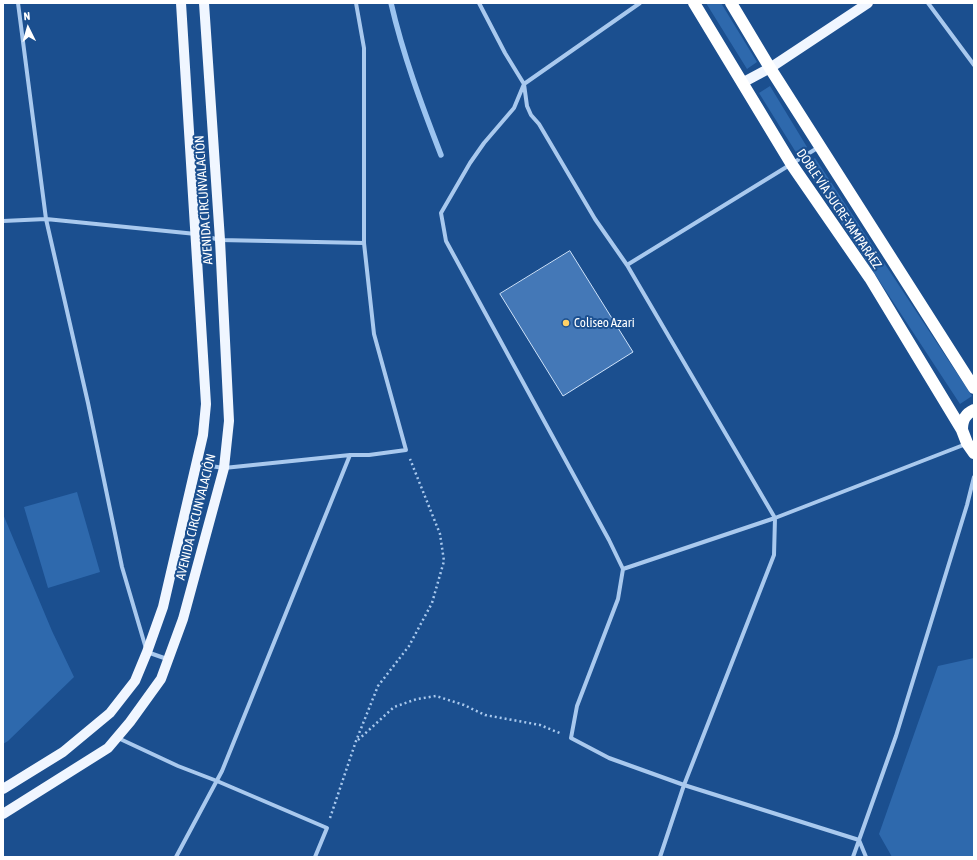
<!DOCTYPE html>
<meta charset="utf-8">
<style>
body{margin:0}
#map{position:relative;width:977px;height:860px;overflow:hidden;background:#1b4f8f;font-family:"Asap Condensed",sans-serif}
canvas{display:block}
.frame{position:absolute;inset:0;border:4px solid #fff;pointer-events:none}
.north{position:absolute;left:8px;top:8px;width:40px;height:40px;-webkit-text-stroke:3px #1b4f8f;paint-order:stroke;rotate:355deg;font-size:11px;font-weight:700;line-height:16px;text-align:center;color:#fff}
.north::after{content:'';display:block;margin:auto;width:14px;height:18px;background:#fff;clip-path:polygon(50% 0,100% 100%,50% 72%,0 100%)}
</style>
<div id="map">
<canvas width="977" height="860"></canvas>
<div class="frame"></div>
<div class="north">N</div>
</div>
<script>
const ctx = document.querySelector('canvas').getContext('2d');
ctx.lineJoin = 'round';
function paint(path, color) {
  ctx.fillStyle = color;
  ctx.fill(path, 'evenodd');
}
function stroke(path, color, width, dash) {
  ctx.strokeStyle = color;
  ctx.lineWidth = width;
  ctx.lineCap = dash ? 'butt' : 'round';
  ctx.setLineDash(dash || []);
  ctx.stroke(path);
}
function label(font, color, halo, rows, align = 'center') {
  ctx.font = font + ' "Asap Condensed",sans-serif';
  ctx.lineWidth = 4;
  ctx.setLineDash([]);
  ctx.textBaseline = 'middle';
  ctx.strokeStyle = halo;
  ctx.fillStyle = color;
  for (const [text, x, y, turn = 0] of rows) {
    ctx.save();
    ctx.translate(x, y);
    ctx.rotate((+turn || 0) * Math.PI / 180);
    ctx.textAlign = isNaN(turn) ? turn : align;
    if (halo) ctx.strokeText(text, 0, 0);
    ctx.fillText(text, 0, 0);
    ctx.restore();
  }
}
paint(new Path2D(`
 M706 3H721L757 62 747 69Z
 M770 86 807 147 797 154 759 93Z
 M815 158 972 396 960 404 804 166Z
 M77 492 100 572 48 588 24 507Z
 M3 514 52 631 74 677 8 741 3 744Z
 M974 658V857H892L879 834 938 666Z`), '#2e69ad');
stroke(new Path2D(`
 M391 3C403 55 422 106 441 155`), '#9cc4f0', 5.5);
const building = new Path2D(`
 M570 251 633 352 563 396 500 294Z`);
paint(building, '#4478b7');
stroke(building, '#cfe3fa', 1);
stroke(new Path2D(`
 M358 740 394 707 417 699 436 696 464 705 485 715 540 725 562 734
 M330 818 356 741 378 686 409 646 432 603 444 561 440 534 410 459`), '#a9c9ee', 2.5, [2, 3]);
stroke(new Path2D(`
 M18 3 46 219 88 403 122 567 147 652 167 659
 M479 3 505 53 524 84 527 106 531 115 539 124 595 219 627 265 775 518 774 555 684 785 660 857
 M640 3 524 84 514 108 484 143 470 163 441 213 446 241 609 540 623 569 618 599 577 706 571 738 609 758 684 785 859 840 866 857
 M928 3 974 65
 M3 221 46 219 196 234 220 240 364 243
 M627 265 819 147
 M197 464 224 468 350 455H369L406 450 374 334 364 243V48L356 3
 M623 569 775 518 966 444
 M118 738 178 766 217 781 327 828 315 857
 M176 857 222 771 350 455
 M853 857 896 736 967 505 974 477`), '#a9c9ee', 4);
stroke(new Path2D(`
 M742 83 770 68 868 3
 M3 789 63 752 110 713 135 681 147 652 163 607 203 435 206 404 181 3
 M3 814 108 748 130 722 161 679 183 619 224 468 229 421 220 240 204 3`), '#f0f6ff', 10);
stroke(new Path2D(`
 M694 3 792 165 870 278 962 430 967 443 974 453
 M731 3 770 68 974 388
 M962 430C962 420 965 414 974 410`), '#fff', 12);
for (const [x, y, r, color] of [
 [566,323,4,"#ffd166"]
]) {
  const dot = new Path2D();
  dot.arc(x, y, r, 0, 2 * Math.PI);
  ctx.fillStyle = color;
  ctx.fill(dot);
  stroke(dot, '#1b4f8f', 1.5);
}
label('13px', '#fff', '#1b4f8f', [
 ["AVENIDA CIRCUNVALACIÓN",204,200,-94],
 ["DOBLE VÍA SUCRE-YAMPARÁEZ",839,209,56],
 ["AVENIDA CIRCUNVALACIÓN",196,517,-76]
]);
label('13px', '#fff', '#1b4f8f', [
 ["Coliseo Azari",574,323]
], 'left');
</script>
